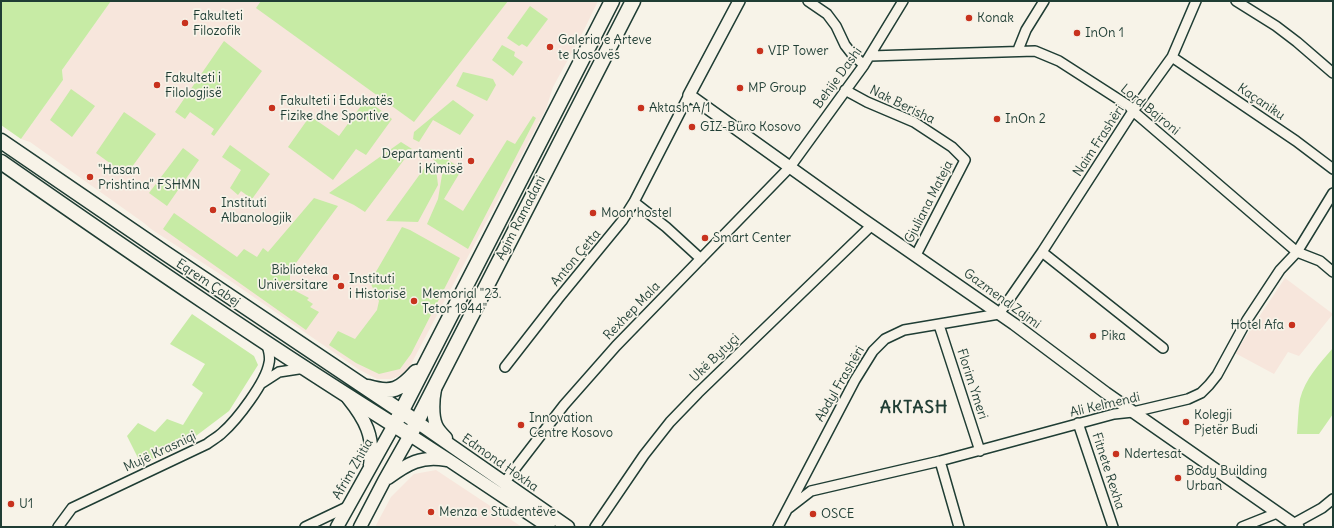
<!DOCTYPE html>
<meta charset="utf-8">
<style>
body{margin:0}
#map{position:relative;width:1334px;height:528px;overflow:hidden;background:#f7f3e8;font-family:Delius,sans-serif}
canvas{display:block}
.frame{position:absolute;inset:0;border:2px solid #1f3d34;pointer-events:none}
</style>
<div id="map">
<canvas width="1334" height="528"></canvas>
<div class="frame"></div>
</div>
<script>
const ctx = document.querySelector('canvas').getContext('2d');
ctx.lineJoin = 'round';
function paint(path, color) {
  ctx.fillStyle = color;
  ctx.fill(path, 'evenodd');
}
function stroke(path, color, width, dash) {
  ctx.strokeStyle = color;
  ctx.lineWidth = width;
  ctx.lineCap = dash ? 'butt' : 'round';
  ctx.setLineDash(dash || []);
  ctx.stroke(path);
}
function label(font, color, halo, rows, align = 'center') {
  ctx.font = font + ' Delius,sans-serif';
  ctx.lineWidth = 3.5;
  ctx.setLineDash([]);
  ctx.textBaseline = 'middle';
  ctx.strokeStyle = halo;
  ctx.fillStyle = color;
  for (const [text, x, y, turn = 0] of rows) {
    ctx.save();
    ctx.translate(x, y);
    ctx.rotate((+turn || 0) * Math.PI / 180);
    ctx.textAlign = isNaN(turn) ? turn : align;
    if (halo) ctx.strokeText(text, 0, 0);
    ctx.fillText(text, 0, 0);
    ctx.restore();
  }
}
paint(new Path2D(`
 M111 1H598L583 32 553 87 546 109 409 368 402 375 391 379H377L358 369 232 282 151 229 144 223 30 142 21 139 63 80 62 70Z
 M1285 278 1333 314 1299 356 1288 352 1274 374 1235 353Z
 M436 470 522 527H375L391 497 414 474Z`), '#f7e6dc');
paint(new Path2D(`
 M1 1H111L62 70 63 80 21 139 1 125Z
 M261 1H508L414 122 256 8Z
 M530 6 548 19 527 47 522 44 519 46 507 38Z
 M224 41 262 71 214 136 211 134 214 129 190 112 185 119 175 112Z
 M502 45 515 52 514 56 523 62 513 76 492 60Z
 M463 72 493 79 496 85 487 101 456 86Z
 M71 89 95 106 72 137 50 120Z
 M366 99 392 119 366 155 356 149 333 180 288 147 310 116 339 136Z
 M453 100 474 115 460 135 433 120 419 142 413 139 414 132Z
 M124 112 156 134 126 175 96 153Z
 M533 116 536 118 468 249 427 224 438 199 443 169 427 153 431 149 462 169 444 199 463 211 507 140 515 144Z
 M401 142 412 149 365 212 354 205 329 193Z
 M230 145 270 174 252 199 241 191 238 195 230 188 241 170 222 157Z
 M183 148 199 160 167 206 149 193Z
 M428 163 436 169 438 185 418 222 386 221Z
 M314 198 338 206 290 271V288L309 298 307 300 313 304 310 307 319 312 306 330 163 229 174 213 237 257 244 249 257 257 263 248 268 252Z
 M402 227 410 230 460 258 411 354 400 369 379 374 356 363 329 345 338 331 355 339 377 310 379 301 370 282Z
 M192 314 254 356 258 365 229 411 184 445 141 464 127 436 138 423 155 432 167 419 183 425 203 393 192 385 205 364 170 344Z
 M1333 348V414L1319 434H1297C1298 422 1298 410 1300 399 1305 379 1320 363 1333 348Z`), '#c7eba5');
const minor = new Path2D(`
 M808 1 827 14 836 26 845 45 852 54 864 65
 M1236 1 1276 26 1297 42 1333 73
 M1018 50 1026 30 1044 1
 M870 56 1035 51 1059 61 1129 106 1133 111 1297 252 1320 261 1333 272
 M1172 57 1296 141 1333 169
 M845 90 867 102 914 122 952 147 965 160 916 255
 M634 202 666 227 701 259
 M1042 252 1163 348
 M939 325 980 451
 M505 367 558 299 622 221 634 202 689 95
 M262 383 279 372 305 368
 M1078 423 1113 527
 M940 461 959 527
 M504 483 564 405 616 346 790 167 864 65 903 1
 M789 508 811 491 940 461 1114 414 1133 412 1188 399 1201 393 1209 385 1217 375 1247 320 1280 270 1297 252 1333 193
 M1293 524 1322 508 1333 499
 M58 527 72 508 207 444C212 440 218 437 222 433 237 420 266 382 269 363 271 356 268 349 266 342
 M305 527 347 507
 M595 527 644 455 670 422 698 393 872 225
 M778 527 855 380 873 351 885 339 904 330 999 314 1042 252 1133 111 1172 57 1196 1
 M1242 527 1277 513`);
const tertiary = new Path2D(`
 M739 1 689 95 861 218 1014 324 1106 393 1298 527`);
const secondary = new Path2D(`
 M435 389C433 399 432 415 436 425 438 430 442 434 446 438
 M348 398C365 419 375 437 370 465
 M417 422 568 527
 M388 478C407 464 422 455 446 460
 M337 527 394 425
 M360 527 384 481 410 435 450 461 549 527`);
const primary = new Path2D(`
 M1 141 165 253 417 422
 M1 162C136 256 271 349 410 435L633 1
 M368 387C392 394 400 390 416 372
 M397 420 612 1`);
stroke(minor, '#1f3d34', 12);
stroke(tertiary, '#1f3d34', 14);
stroke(secondary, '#1f3d34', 15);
stroke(primary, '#1f3d34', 17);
stroke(minor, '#f7f3e8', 9);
stroke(tertiary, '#f7f3e8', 11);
stroke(secondary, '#f7f3e8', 12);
stroke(primary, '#f7f3e8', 14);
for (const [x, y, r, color] of [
 [969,18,4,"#c8321e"],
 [185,23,4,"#c8321e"],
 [1077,33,4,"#c8321e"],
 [550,47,4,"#c8321e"],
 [760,51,4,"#c8321e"],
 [157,85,4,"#c8321e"],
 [740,88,4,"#c8321e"],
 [272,108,4,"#c8321e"],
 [641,108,4,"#c8321e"],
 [997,119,4,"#c8321e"],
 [692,127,4,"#c8321e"],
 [471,161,4,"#c8321e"],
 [90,177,4,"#c8321e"],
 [213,210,4,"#c8321e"],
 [593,213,4,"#c8321e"],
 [705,238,4,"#c8321e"],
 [336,277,4,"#c8321e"],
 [341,286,4,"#c8321e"],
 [414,301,4,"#c8321e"],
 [1292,325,4,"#c8321e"],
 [1093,336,4,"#c8321e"],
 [1186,422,4,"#c8321e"],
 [521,425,4,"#c8321e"],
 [1116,454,4,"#c8321e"],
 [1178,478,4,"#c8321e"],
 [11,504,4,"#c8321e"],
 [431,512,4,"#c8321e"],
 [813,514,4,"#c8321e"]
]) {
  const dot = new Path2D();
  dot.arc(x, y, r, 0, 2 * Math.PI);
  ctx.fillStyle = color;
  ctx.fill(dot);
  stroke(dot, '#f7f3e8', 1.5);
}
label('13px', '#1f3d34', '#f7f3e8', [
 ["Fakulteti",193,16],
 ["Filozofik",193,31],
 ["Konak",977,18],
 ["InOn 1",1085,33],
 ["Galeria e Arteve",558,40],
 ["te Kosovës",558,55],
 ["VIP Tower",768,51],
 ["Fakulteti i",165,78],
 ["Filologjisë",165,93],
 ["MP Group",748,88],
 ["Fakulteti i Edukatës",280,101],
 ["Fizike dhe Sportive",280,116],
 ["Aktash A/1",649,108],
 ["InOn 2",1005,119],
 ["GIZ-Büro Kosovo",700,127],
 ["Departamenti",463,154,"right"],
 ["i Kimisë",463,169,"right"],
 ["\"Hasan",98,170],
 ["Prishtina\" FSHMN",98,185],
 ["Instituti",221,203],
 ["Albanologjik",221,218],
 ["Moon hostel",601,213],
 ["Smart Center",713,238],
 ["Biblioteka",328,270,"right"],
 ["Universitare",328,285,"right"],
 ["Instituti",349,279],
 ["i Historisë",349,294],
 ["Memorial \"23.",422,294],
 ["Tetor 1944\"",422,309],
 ["Hotel Afa",1284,325,"right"],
 ["Pika",1101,336],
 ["Kolegji",1194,415],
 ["Pjetër Budi",1194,430],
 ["Innovation",529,418],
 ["Centre Kosovo",529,433],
 ["Ndertesat",1124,454],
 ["Body Building",1186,471],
 ["Urban",1186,486],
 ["U1",19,504],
 ["Menza e Studentëve",439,512],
 ["OSCE",821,514]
], 'left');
label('13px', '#1f3d34', '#f7f3e8', [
 ["Behije Dashi",838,78,-54],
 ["Kaçaniku",1261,102,34],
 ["Nak Berisha",902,105,26],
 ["Lord Bajroni",1150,110,39],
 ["Naim Frashëri",1099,141,-57],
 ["Gjuliana Mateja",929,202,-63],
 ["Agim Ramadani",521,218,-63],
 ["Anton Çetta",576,258,-50],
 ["Eqrem Çabej",208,283,34],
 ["Gazmend Zajmi",1002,299,36],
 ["Rexhep Mala",632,311,-46],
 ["Ukë Bytyçi",715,358,-44],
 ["Abdyl Frashëri",840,384,-60],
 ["Florim Ymeri",972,384,72],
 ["Ali Kelmendi",1105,405,-13],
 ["Mujë Krasniqi",160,452,-25],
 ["Edmond Hoxha",500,463,35],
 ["Afrim Zhitia",353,469,-60],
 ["Fitnete Rexha",1108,471,72]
]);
ctx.letterSpacing = '1px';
label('bold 17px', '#1f3d34', '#f7f3e8', [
 ["AKTASH",914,408]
]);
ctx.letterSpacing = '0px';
</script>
